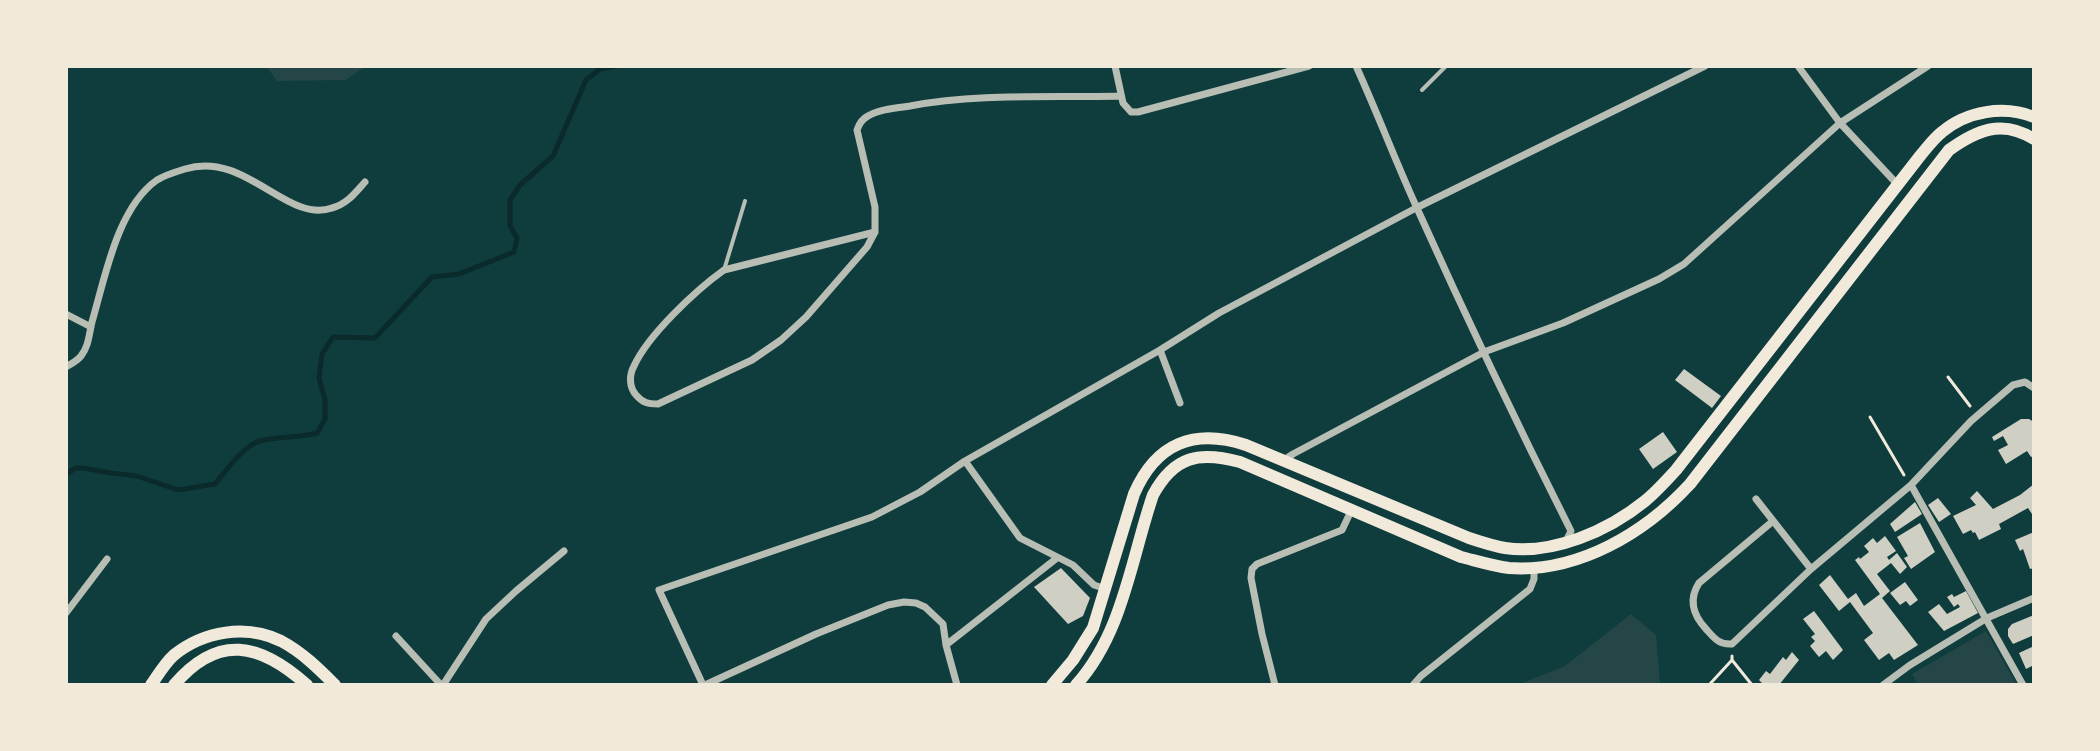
<!DOCTYPE html>
<style>
body{margin:0}
#map{position:relative;width:2100px;height:751px;overflow:hidden;background:#0f3d3e;font-family:"Archivo Narrow",sans-serif}
canvas{display:block}
.frame{position:absolute;inset:0;border:68px solid #f1e9da;pointer-events:none}
</style>
<div id="map">
<canvas width="2100" height="751"></canvas>
<div class="frame"></div>
</div>
<script>
const ctx = document.querySelector('canvas').getContext('2d');
ctx.lineJoin = 'round';
function paint(path, color) {
  ctx.fillStyle = color;
  ctx.fill(path, 'evenodd');
}
function stroke(path, color, width, dash) {
  ctx.strokeStyle = color;
  ctx.lineWidth = width;
  ctx.lineCap = dash ? 'butt' : 'round';
  ctx.setLineDash(dash || []);
  ctx.stroke(path);
}
paint(new Path2D(`
 M266 66H366L346 80 277 81Z
 M1631 614 1656 635 1660 685H1517L1565 666Z
 M1986 631 2017 685H1918L1912 674Z`), '#244646');
stroke(new Path2D(`
 M66 474 76 468H83L111 473 137 476 178 490 215 484C225 472 245 444 260 441 279 436 299 438 317 433L325 419V400L319 378 322 354 333 337 375 338 432 277 459 274 514 252 517 238 510 226V200L520 185 553 156 586 80 600 69 617 66`), '#0a2a2b', 5);
paint(new Path2D(`
 M1684 369 1721 396 1712 408 1675 380Z
 M2021 419H2029L2034 422V456L2031 457 2027 451 2006 464 1998 450 2008 445 2003 436 1994 441 1992 437Z
 M1663 432 1677 452 1653 469 1639 449Z
 M2034 484V517L2028 508 1999 524 2001 529 1979 540 1975 532 1973 533 1971 530 1963 534 1953 516 1976 505 1970 498 1977 491 1993 509 2020 495Z
 M1938 498 1951 514 1939 522 1928 505Z
 M1915 502 1922 514 1895 532 1890 524Z
 M1920 523 1935 552 1911 569 1904 558 1908 556 1897 537Z
 M2034 532V568L2030 569 2023 549 2020 551 2015 540Z
 M1885 536 1896 551 1887 557 1889 560 1897 553 1907 567 1900 574 1891 563 1877 574 1890 591 1882 598 1918 645 1894 660 1889 653 1879 660 1864 640 1873 633 1850 602 1839 611 1819 585 1830 575 1848 599 1856 593 1864 606 1880 594 1855 560 1859 557 1860 559 1869 552 1864 546 1873 538 1877 543Z
 M1061 568 1090 598 1083 616 1068 624 1034 587Z
 M1905 582 1918 600 1910 606 1906 601 1900 605 1890 593Z
 M1966 591 1978 613 1944 631 1928 612 1939 604 1947 614 1960 607 1958 604 1954 607 1947 597 1952 594 1954 597Z
 M1814 611 1843 650 1833 660 1826 651 1819 657 1810 646 1815 641 1811 637 1815 634 1803 619Z
 M2034 615V635L2013 644 2008 636V629L2012 624Z
 M2034 646V665L2026 669 2019 653Z
 M1792 652 1799 660 1779 685H1764L1759 680 1766 671 1770 674 1783 657 1786 660Z`), '#cfcfc3');
stroke(new Path2D(`
 M1948 377 1970 406
 M1870 417 1904 475
 M1732 656V660L1752 685
 M1709 685 1732 660`), '#f1e9da', 3);
stroke(new Path2D(`
 M1422 90 1446 66
 M724 270 745 201`), '#b8beb3', 4);
stroke(new Path2D(`
 M1115 66 1123 103 1131 112H1138L1309 66
 M1356 66C1377 112 1395 160 1416 206 1465 315 1517 424 1571 531L1566 541
 M1798 66 1840 123 1898 185
 M875 232 724 270C696 290 648 335 634 366 629 375 629 387 636 395 643 403 648 404 658 404L752 360 781 340 806 317 867 247 875 232V207L857 130C859 124 862 119 868 116 880 109 896 108 910 106 979 93 1051 98 1121 96
 M66 314 91 327
 M1160 350 1180 403
 M66 367C71 364 77 361 81 356 89 346 89 334 92 322 105 278 117 208 157 180 165 175 175 172 185 169 245 150 287 224 332 208 347 204 355 193 365 182
 M1284 460 1293 454 1484 352 1563 323 1659 279 1684 264 1840 123 1928 66
 M965 461 1020 538 1073 565 1094 585 1106 589
 M1911 485 2023 685
 M1756 499 1811 569
 M1773 521 1699 583C1688 600 1693 615 1706 629 1714 638 1719 645 1732 644L1811 569 1911 485 1971 421 2013 385 2025 382 2034 388
 M66 613 107 559
 M396 636 441 685
 M946 645 1057 558
 M443 685 486 619 516 591 564 551
 M703 685 659 590 872 517 920 492 965 461 1160 350 1219 313 1416 208 1705 66
 M705 685 816 634 888 605 904 602 916 603 925 607 943 624 946 645 957 685
 M1275 685 1262 634 1251 578 1252 569 1257 564 1342 530 1352 509
 M1413 685 1421 676 1530 589 1534 579V568
 M1883 685 1910 665 1987 618 2034 598`), '#b8beb3', 7);
stroke(new Path2D(`
 M151 685C158 675 165 663 174 655 204 631 246 624 281 641 302 652 319 669 335 685
 M174 685C218 633 260 643 307 685
 M1052 685 1073 660 1093 628 1134 494C1156 443 1194 428 1246 445L1469 538C1481 542 1493 546 1505 548 1553 555 1608 531 1645 501 1656 492 1666 481 1676 470L1920 156C1927 148 1933 139 1942 132 1967 111 2004 105 2034 117
 M1076 685C1123 633 1131 559 1153 495 1174 456 1199 451 1240 462L1461 557C1477 561 1493 566 1509 568 1578 573 1645 533 1690 484L1949 150C1977 130 2002 119 2034 139`), '#f1e9da', 12);
</script>
